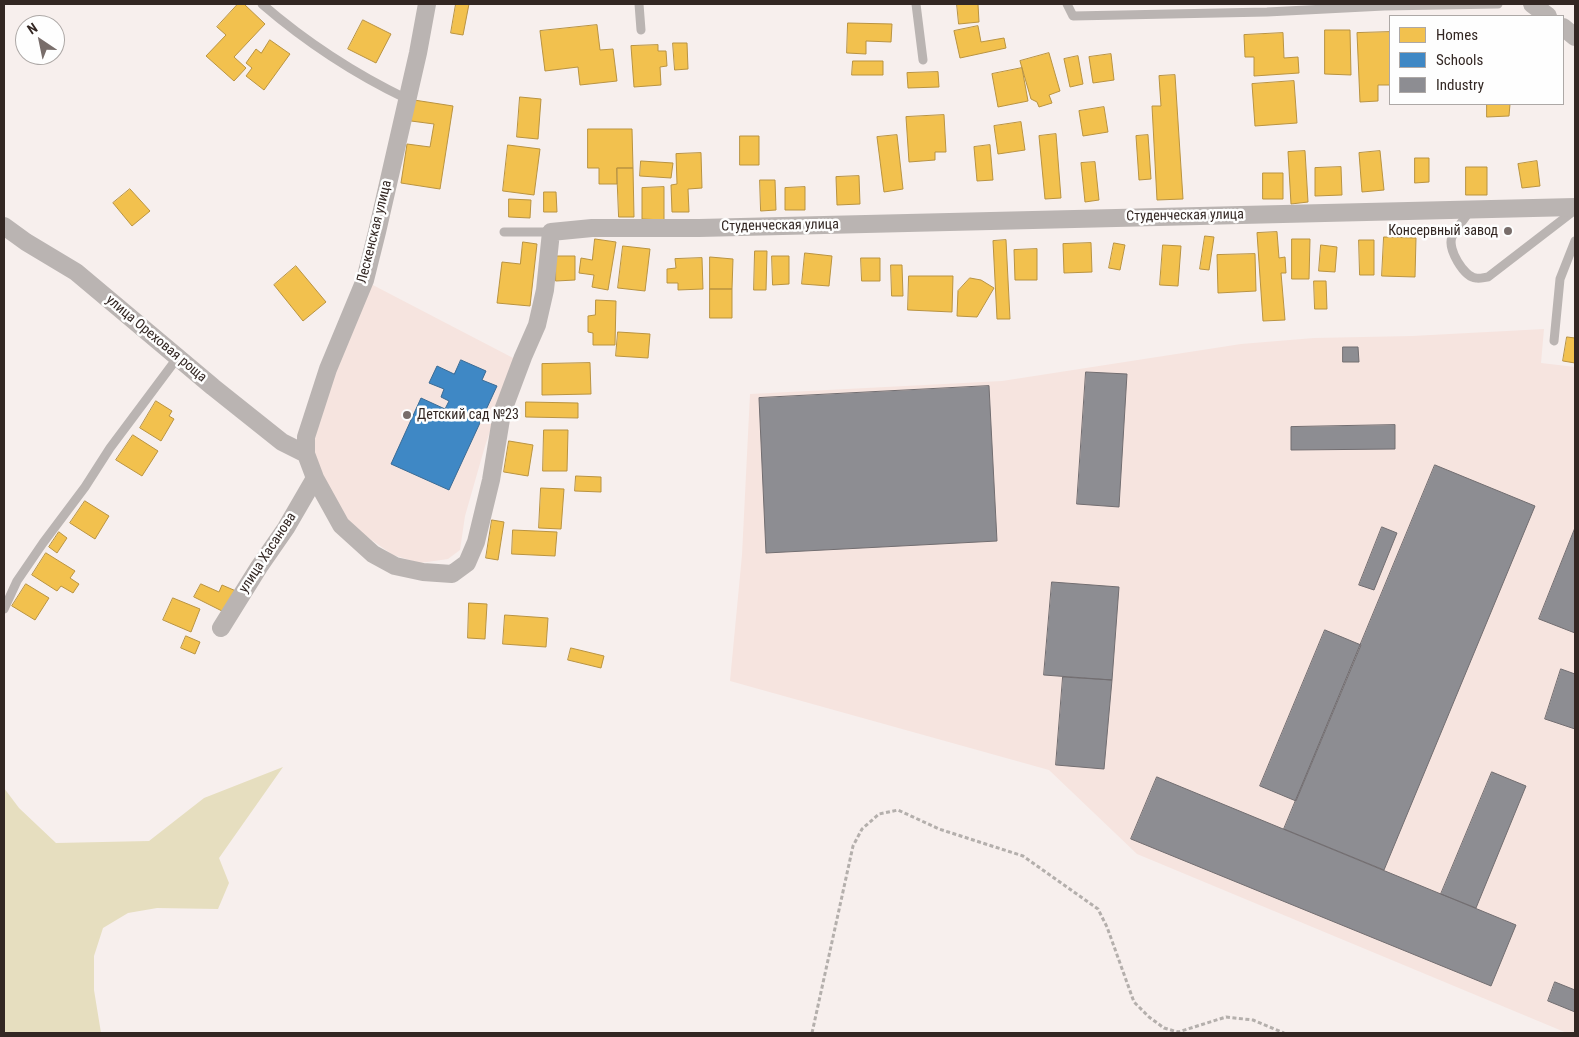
<!DOCTYPE html>
<meta charset="utf-8">
<style>
body{margin:0}
#map{position:relative;width:1579px;height:1037px;overflow:hidden;background:#f7efed;font-family:"Roboto Condensed",sans-serif}
canvas{display:block}
.frame{position:absolute;inset:0;border:5px solid #332723;pointer-events:none}
.legend{position:absolute;left:1389px;top:15px;width:175px;height:90px;box-sizing:border-box;background:#fefefe;border:1px solid #ada8a6;margin:0;padding:6px 9px;list-style:none;font-size:15px;color:#332723}
.legend li{display:flex;align-items:center;gap:10px;height:25px}
.legend b{width:25px;border:1px solid #ada8a6}
.north{position:absolute;left:15px;top:15px;width:50px;height:50px;box-sizing:border-box;background:#fefefe;border:1px solid #ada8a6;border-radius:50%;rotate:326deg;font-size:14px;font-weight:700;line-height:20px;text-align:center;color:#332723}
.north::after{content:'';display:block;margin:auto;width:18px;height:22px;background:#786d6a;clip-path:polygon(50% 0,100% 100%,50% 72%,0 100%)}
</style>
<div id="map">
<canvas width="1579" height="1037"></canvas>
<div class="frame"></div>
<ul class="legend">
<li><b style="height:14px;background:#f2c14e"></b>Homes</li>
<li><b style="height:14px;background:#3f88c5"></b>Schools</li>
<li><b style="height:14px;background:#8d8d92"></b>Industry</li>
</ul>
<div class="north">N</div>
</div>
<script>
const ctx = document.querySelector('canvas').getContext('2d');
ctx.lineJoin = 'round';
function paint(path, color) {
  ctx.fillStyle = color;
  ctx.fill(path, 'evenodd');
}
function stroke(path, color, width, dash) {
  ctx.strokeStyle = color;
  ctx.lineWidth = width;
  ctx.lineCap = dash ? 'butt' : 'round';
  ctx.setLineDash(dash || []);
  ctx.stroke(path);
}
function label(font, color, halo, rows, align = 'center') {
  ctx.font = font + ' "Roboto Condensed",sans-serif';
  ctx.lineWidth = 5;
  ctx.setLineDash([]);
  ctx.textBaseline = 'middle';
  ctx.strokeStyle = halo;
  ctx.fillStyle = color;
  for (const [text, x, y, turn = 0] of rows) {
    ctx.save();
    ctx.translate(x, y);
    ctx.rotate((+turn || 0) * Math.PI / 180);
    ctx.textAlign = isNaN(turn) ? turn : align;
    if (halo) ctx.strokeText(text, 0, 0);
    ctx.fillText(text, 0, 0);
    ctx.restore();
  }
}
paint(new Path2D(`
 M369 283 515 359 485 446 465 516 460 550 448 559 420 563 393 555 363 534 338 513 314 453V430Z
 M1544 329 1541 363 1575 367V1033H1567L1137 854 1049 770 730 681 742 555 750 394 1002 381 1241 344 1314 338 1412 336Z`), '#f6e4df');
paint(new Path2D(`
 M283 767 219 858 229 883 218 909 157 908 128 913 103 928 94 956V990L101 1033H4V788L19 808 56 843 149 841 204 798Z`), '#e6debf');
const homes = new Path2D(`
 M238 4H244L265 24 234 57 246 68 234 81 206 56 226 35 217 27Z
 M456 4H469L463 35 451 33Z
 M957 4H978L979 22 959 24Z
 M363 20 391 34 376 63 348 49Z
 M848 23 892 24 891 42 866 41V54L847 53Z
 M597 25 600 50 613 49 617 81 580 85 578 67 545 71 540 31Z
 M978 26 981 42 1004 38 1006 48 960 58 954 31Z
 M1325 30H1350L1351 75 1325 74Z
 M1390 32V85H1378V101L1360 102 1357 33Z
 M1283 33 1284 58 1298 57 1299 73 1254 76V57H1245L1244 35Z
 M270 40 290 54 264 90 246 76 252 68 246 63 256 49 261 53Z
 M673 43H687L688 69 675 70Z
 M658 45V51H666L667 66 660 67 661 85 634 87 631 46Z
 M1049 53 1060 91 1049 95 1052 103 1039 107 1037 102 1031 99 1020 61Z
 M1111 54 1114 80 1093 83 1089 57Z
 M1078 56 1083 84 1070 87 1064 59Z
 M853 61H883V75H852Z
 M1022 68 1028 101 998 107 992 74Z
 M938 72 939 87 908 88 907 73Z
 M1175 75 1183 199 1157 200 1152 106H1161L1159 76Z
 M1294 81 1297 123 1255 126 1252 84Z
 M520 97 541 99 538 139 517 137Z
 M414 100 453 106 440 189 401 183 407 144 430 147 434 124 411 121Z
 M1487 104H1510L1509 116 1487 117Z
 M1104 107 1108 132 1083 136 1079 111Z
 M944 115 946 152H935V160L909 162 906 117Z
 M1021 122 1025 150 998 154 994 126Z
 M588 129H632L633 168H617V184H599V168H588Z
 M1056 134 1061 198 1045 199 1039 136Z
 M897 135 903 189 884 192 877 137Z
 M1148 135 1151 179 1139 180 1136 136Z
 M740 136H759V165H740Z
 M508 145 540 149 534 195 503 191Z
 M990 145 993 180 977 181 974 147Z
 M1305 151 1308 202 1291 204 1288 152Z
 M1380 151 1384 190 1362 192 1359 153Z
 M701 153 702 188 688 189 689 212H672L671 185 677 184 676 154Z
 M1415 158H1429V182L1415 183Z
 M641 161 673 163 671 178 640 176Z
 M1537 161 1540 186 1522 188 1518 164Z
 M1095 162 1099 200 1085 202 1081 163Z
 M1341 167 1342 195 1315 196V168Z
 M1466 167H1487V195H1466Z
 M617 168H633L634 217H619Z
 M1263 173H1283V199H1263Z
 M859 176 860 204 837 205 836 177Z
 M760 180H775L776 210 761 211Z
 M664 187V220L642 219V188Z
 M805 187V210H785V188Z
 M130 189 150 211 132 226 113 203Z
 M544 192H556L557 212H544Z
 M509 199 531 200 530 218 509 217Z
 M1277 232 1279 258 1285 257 1286 273H1281L1285 320 1263 321 1257 233Z
 M1205 236 1214 237 1209 270 1200 269Z
 M1384 237 1416 238 1415 277 1382 276Z
 M595 239 616 242 608 290 592 287 594 275 579 273 581 258 592 260Z
 M1292 239H1310L1309 279H1292Z
 M1006 240 1010 319H997L993 241Z
 M1359 240H1374V275H1360Z
 M523 242 537 244 530 306 497 303 502 262 520 264Z
 M1091 243 1092 272 1064 273 1063 244Z
 M1114 243 1125 245 1120 270 1109 268Z
 M1163 245 1181 246 1178 286 1160 285Z
 M1321 245 1337 247 1335 272 1319 271Z
 M623 246 650 249 645 291 618 288Z
 M1037 249V280H1015L1014 250Z
 M755 251H767L766 290H754Z
 M805 253 832 256 829 286 802 284Z
 M1255 254 1256 291 1218 293 1217 255Z
 M556 256H575V280L556 281Z
 M772 256H789V284L773 285Z
 M710 257 733 259 732 289H710Z
 M702 258 703 289 678 290V283H667V269L676 268 675 259Z
 M861 258H880V281H862Z
 M891 265H902L903 296H892Z
 M296 266 326 302 303 321 274 285Z
 M909 276H953L952 312 908 310Z
 M970 278 981 280 994 288 977 317 957 316 958 291Z
 M1314 281H1326L1327 309H1315Z
 M710 289H732V318H710Z
 M596 300 616 301 615 345H593V333L588 332V316L595 315Z
 M618 332 650 334 648 358 616 356Z
 M1567 337 1575 338V363L1563 361Z
 M590 363 591 394 542 395V364Z
 M156 401 172 411 169 416 174 419 161 441 140 428Z
 M526 402 578 403V418L526 417Z
 M544 430H568L567 471H543Z
 M133 435 158 451 142 476 116 460Z
 M509 441 533 445 528 476 504 472Z
 M576 476 601 477V492L575 491Z
 M541 488 564 489 561 529 539 528Z
 M85 501 109 516 95 539 70 523Z
 M492 520 504 522 498 560 486 558Z
 M513 530 557 532 555 556 512 554Z
 M59 532 67 538 57 553 49 547Z
 M46 553 75 571 70 578 79 584 73 593 61 586 57 591 32 575Z
 M26 584 49 598 35 620 12 606Z
 M201 584 219 592 222 585 236 591 226 613 194 597Z
 M173 598 200 609 191 632 163 620Z
 M469 603 487 604 485 639 468 638Z
 M505 615 548 618 546 647 503 644Z
 M186 636 200 642 195 654 181 648Z
 M571 648 604 656 601 668 568 660Z`);
paint(homes, '#f2c14e');
stroke(homes, '#b99341', 1);
const schools = new Path2D(`
 M461 360 486 371 482 380 497 386 449 490 391 464 421 398 445 409 449 401 441 397 444 389 429 383 437 366 454 374Z`);
paint(schools, '#3f88c5');
stroke(schools, '#3b6b94', 1);
const industry = new Path2D(`
 M1343 347H1358L1359 362H1343Z
 M1086 372 1127 374 1119 507 1077 504Z
 M989 386 997 541 766 553 759 398Z
 M1395 425V449L1291 450V427Z
 M1435 465 1535 506 1384 870 1284 829Z
 M1382 527 1397 533 1374 590 1359 585Z
 M1575 528V633L1539 619Z
 M1052 582 1119 587 1112 680 1044 675Z
 M1325 630 1361 645 1296 801 1260 786Z
 M1561 669 1575 674V729L1545 719Z
 M1063 677 1112 680 1104 769 1056 765Z
 M1492 772 1526 786 1476 908 1441 894Z
 M1157 777 1516 925 1491 986 1131 839Z
 M1555 982 1575 990V1012L1548 1001Z`);
paint(industry, '#8d8d92');
stroke(industry, '#726e71', 1);
stroke(new Path2D(`
 M812 1033 853 846 862 829 879 814 898 810 939 829 1023 856 1098 909 1107 927 1134 1002 1149 1017 1164 1028 1178 1032 1226 1017 1253 1020 1284 1033`), '#b4afac', 3, [4, 2.5]);
stroke(new Path2D(`
 M262 4C306 42 355 74 407 99
 M639 4 641 30
 M916 4 923 60
 M1067 4 1073 16 1267 12 1384 6 1498 4
 M1470 210C1465 219 1456 228 1452 237 1447 249 1464 277 1476 278 1480 279 1485 277 1488 277L1575 210
 M504 232H551
 M1554 341 1560 279 1575 241
 M4 609 17 581 43 543 85 487 110 448 178 357`), '#bab4b2', 9);
stroke(new Path2D(`
 M427 4 418 53 377 232 365 280 328 369 306 437V454L315 478 341 525 373 554 395 566 423 572 452 574 467 563 476 542 491 480 502 413 523 357 537 325 545 290 551 232 592 228H699L1575 207
 M1532 4 1548 16
 M1563 27 1575 37
 M4 226 26 242 76 272 213 387 282 442 306 454
 M221 628 259 567 286 528 315 478`), '#bab4b2', 18);
for (const [x, y, r, color] of [
 [1508,231,5,"#786d6a"],
 [407,415,5,"#786d6a"]
]) {
  const dot = new Path2D();
  dot.arc(x, y, r, 0, 2 * Math.PI);
  ctx.fillStyle = color;
  ctx.fill(dot);
  stroke(dot, '#fefefe', 2);
}
label('14px', '#332723', '#fefefe', [
 ["Студенческая улица",1185,216,-1],
 ["Студенческая улица",780,226,-1],
 ["Лескенская улица",375,232,-76],
 ["улица Ореховая роща",156,339,40],
 ["улица Хасанова",268,553,-57]
]);
label('14px', '#332723', '#fefefe', [
 ["Консервный завод",1498,231],
 ["Детский сад №23",417,415,"left"]
], 'right');
</script>
